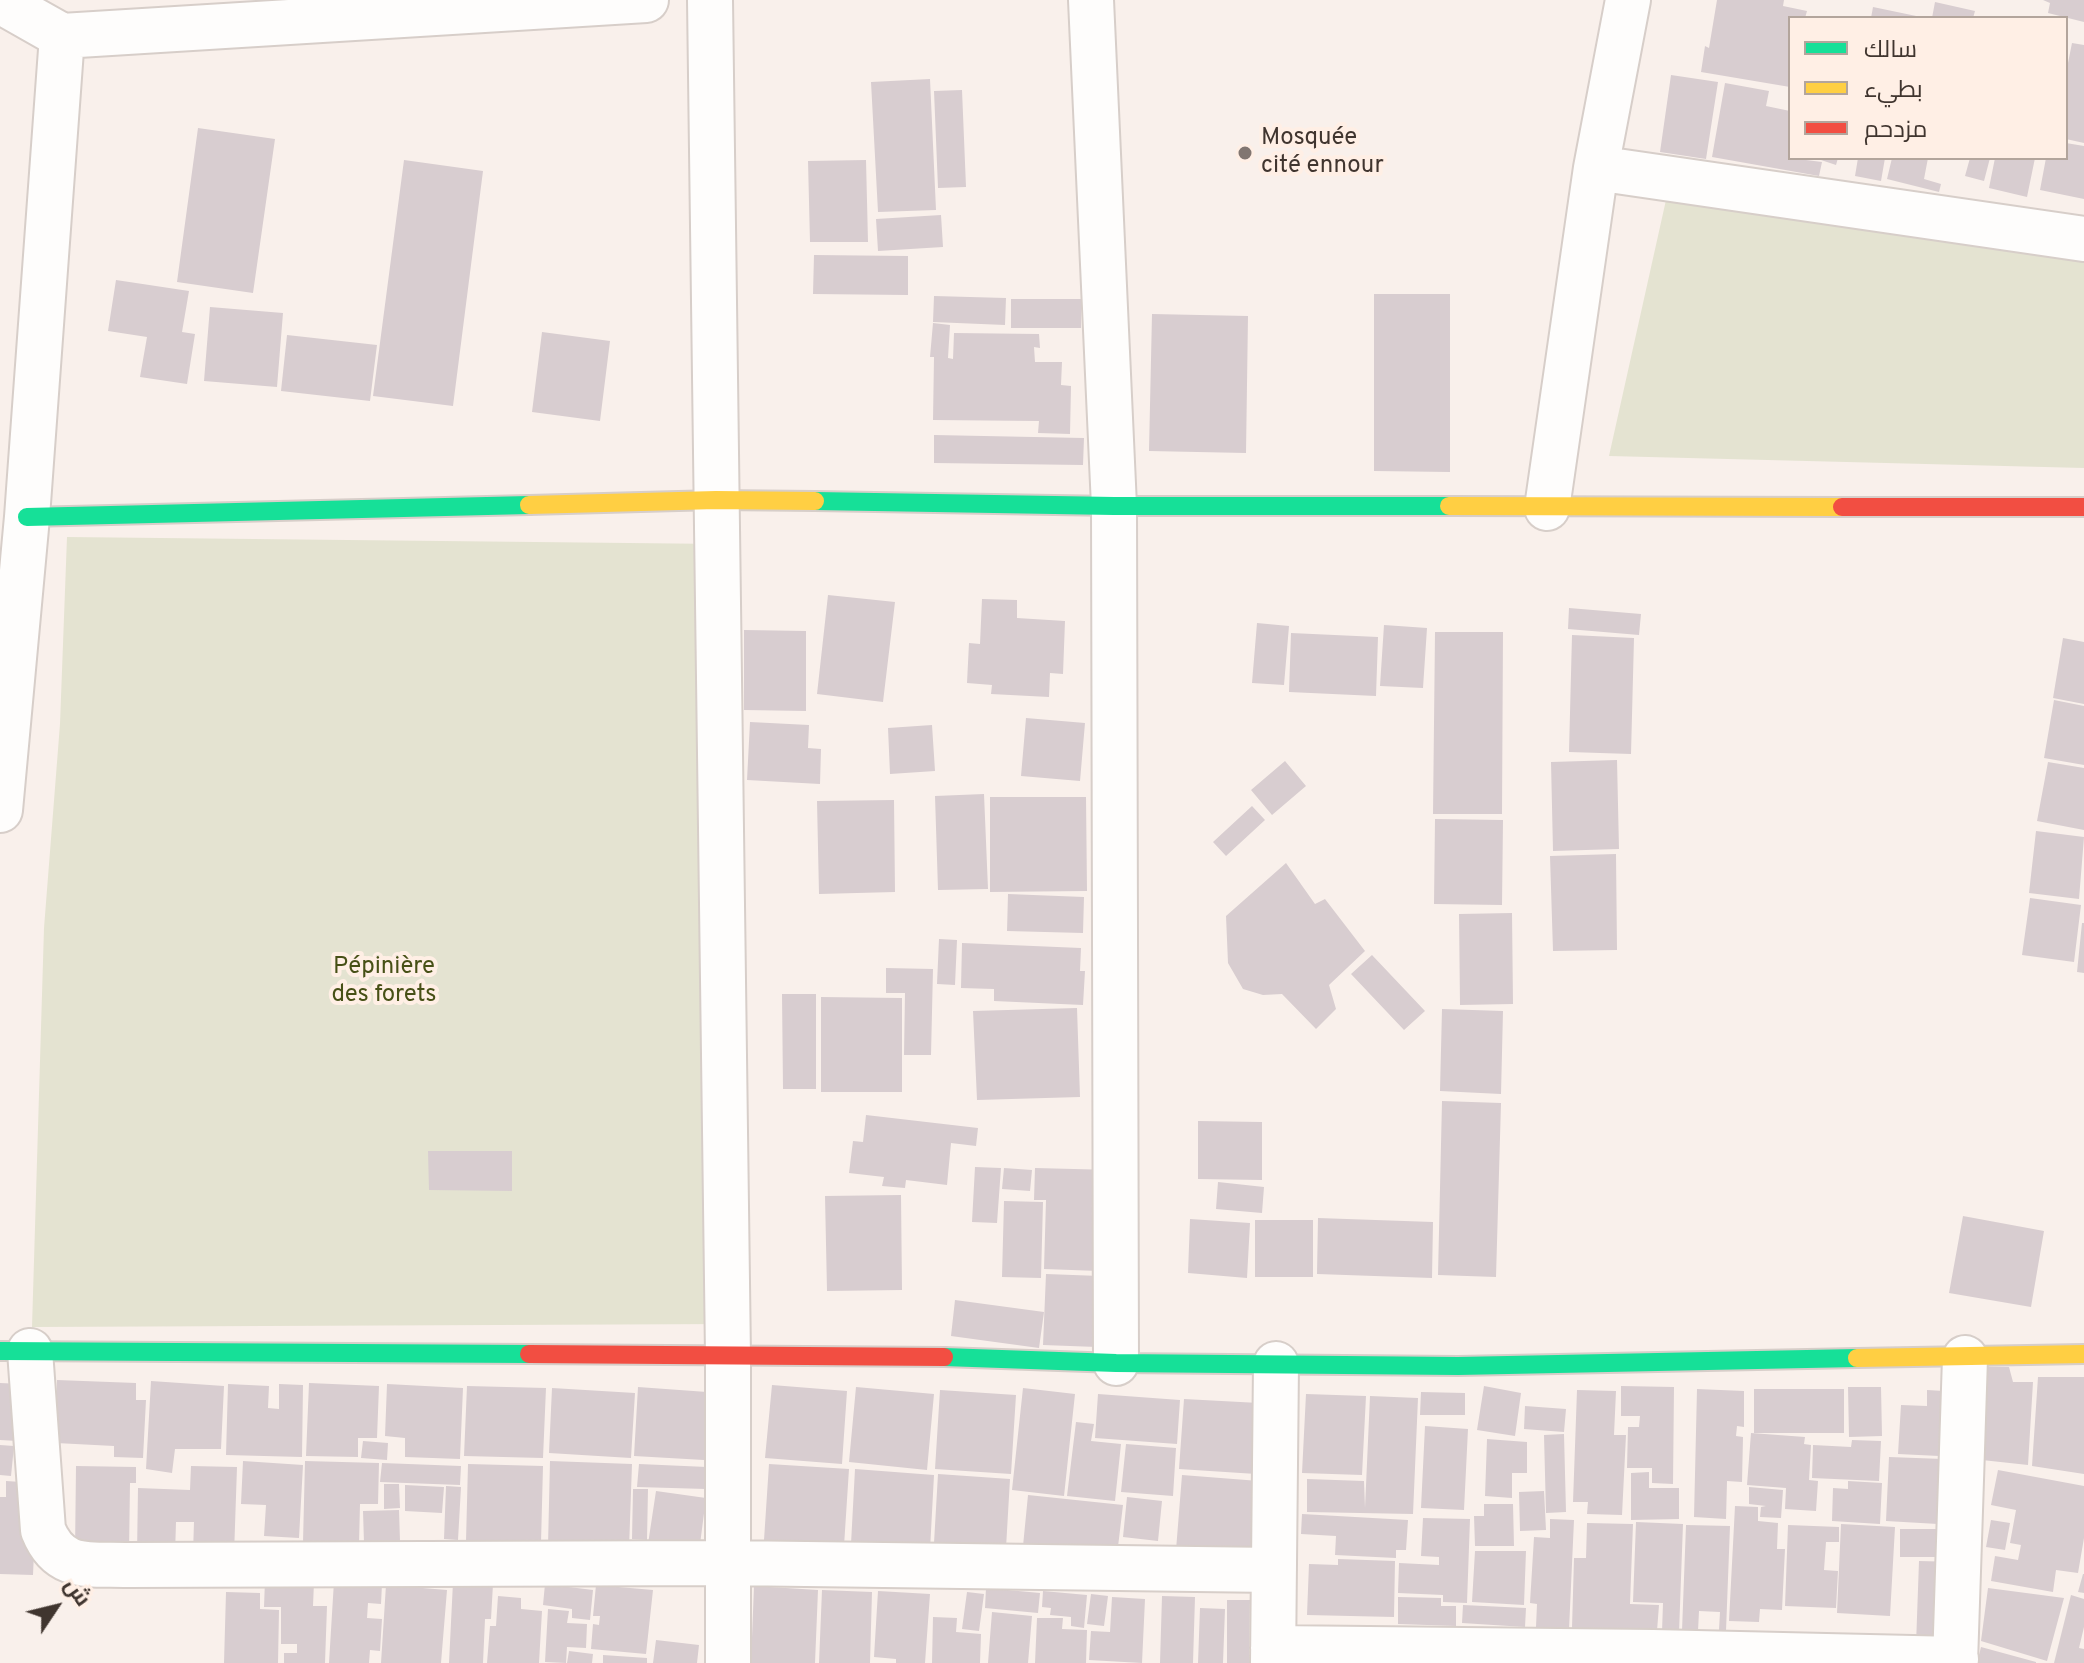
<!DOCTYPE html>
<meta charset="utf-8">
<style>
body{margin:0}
#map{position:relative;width:2084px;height:1663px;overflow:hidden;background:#f9f0eb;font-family:Overpass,Cairo,sans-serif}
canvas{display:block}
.legend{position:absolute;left:1788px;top:16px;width:280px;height:144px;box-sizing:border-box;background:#ffefe5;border:2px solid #b3a59c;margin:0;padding:10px 14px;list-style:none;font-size:24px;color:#40352f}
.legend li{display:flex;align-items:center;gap:16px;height:40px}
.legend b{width:40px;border:2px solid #b3a59c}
.north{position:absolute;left:16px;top:1567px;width:80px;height:80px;-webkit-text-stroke:6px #ffefe5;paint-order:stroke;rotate:55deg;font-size:22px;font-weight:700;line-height:32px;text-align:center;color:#40352f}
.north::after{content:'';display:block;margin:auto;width:28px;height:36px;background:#40352f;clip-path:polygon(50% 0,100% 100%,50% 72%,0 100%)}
</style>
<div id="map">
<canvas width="2084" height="1663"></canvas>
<ul class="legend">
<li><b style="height:10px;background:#16e098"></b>سالك</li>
<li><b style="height:10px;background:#ffcf43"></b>بطيء</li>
<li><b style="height:10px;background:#f24e42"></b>مزدحم</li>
</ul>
<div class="north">ش</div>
</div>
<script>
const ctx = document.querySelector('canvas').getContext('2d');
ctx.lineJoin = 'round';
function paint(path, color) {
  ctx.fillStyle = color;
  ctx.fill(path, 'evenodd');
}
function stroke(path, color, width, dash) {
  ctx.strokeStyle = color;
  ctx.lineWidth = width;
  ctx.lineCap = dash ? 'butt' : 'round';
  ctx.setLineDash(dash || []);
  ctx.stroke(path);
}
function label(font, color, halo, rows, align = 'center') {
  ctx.font = font + ' Overpass,sans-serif';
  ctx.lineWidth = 8;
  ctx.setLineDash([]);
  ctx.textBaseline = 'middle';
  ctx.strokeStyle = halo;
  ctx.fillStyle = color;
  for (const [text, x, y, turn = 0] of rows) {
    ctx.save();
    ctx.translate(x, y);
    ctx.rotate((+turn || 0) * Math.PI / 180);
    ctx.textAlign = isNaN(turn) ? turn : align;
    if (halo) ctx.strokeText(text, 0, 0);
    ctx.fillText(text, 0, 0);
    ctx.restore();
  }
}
paint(new Path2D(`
 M1668 191 2084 254V468L1609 456Z
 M67 537 722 544 730 1324 32 1327 44 928 60 724Z`), '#e4e3d1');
paint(new Path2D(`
 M1717 0H1784L1783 6 1807 11 1805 18H1790V87L1701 72 1705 46 1709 48Z
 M2043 0H2084V22L2048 13 2050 3Z
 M1935 2 1975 11 1973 18H1932Z
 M1873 7 1921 17V18H1871Z
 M2072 43 2084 45V143L2066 139V73Z
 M1671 75 1718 82 1706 159 1660 152Z
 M930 79 936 210 878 212 871 82Z
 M1725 83 1769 91 1766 106 1790 111V158L1822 162 1819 176 1712 157Z
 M962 90 966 187 938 188 934 91Z
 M198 128 275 139 253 293 177 282Z
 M2066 143 2084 146V199L2040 190 2046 158H2066Z
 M1815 158H1838L1836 165Z
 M1858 158H1885L1881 181 1855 176Z
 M1892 158H1928L1924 179 1941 184 1939 192 1887 179Z
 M1970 158H1990L1984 181 1965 176Z
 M1995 158H2035L2027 197 1989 188Z
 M404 160 483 171 453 406 373 396Z
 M866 160 868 242H810L808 161Z
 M941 215 943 247 878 251 876 219Z
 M814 255 908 256V295L813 294Z
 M116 280 189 291 182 332 195 334 187 384 140 377 147 337 108 331Z
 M1374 294H1450V472L1374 471Z
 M934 296 1006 298 1005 325 933 322Z
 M1011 299H1081V328H1011Z
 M210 307 283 313 277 387 204 381Z
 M1152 314 1248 316 1246 453 1149 451Z
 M933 323 950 325 948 358 953 359 954 333 1039 334 1040 348 1034 347 1035 362H1062L1061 385 1071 386 1070 434 1038 433 1039 421 933 420 934 357H930Z
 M542 332 610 341 600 421 532 412Z
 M287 335 377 345 370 401 281 391Z
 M934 435 1084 438 1083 465 934 463Z
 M828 595 895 602 883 702 817 694Z
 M982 599 1017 600V618L1065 621 1063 674 1050 673 1049 697 991 694 992 685 967 683 969 643 980 644Z
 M1569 608 1641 614 1639 635 1568 629Z
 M1257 623 1289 626 1284 685 1252 683Z
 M1384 625 1427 628 1423 688 1380 686Z
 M744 630 806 631V711L744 710Z
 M1435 632H1503L1502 814H1433Z
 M1291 633 1378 637 1376 696 1289 692Z
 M1572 635 1634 638 1631 754 1569 752Z
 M2063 638 2084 642V704L2053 698Z
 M2054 700 2084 706V765L2044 758Z
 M1026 718 1085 723 1080 781 1021 776Z
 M750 722 809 725 808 748 821 749 820 784 747 780Z
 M932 725 935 771 890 774 888 728Z
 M1617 760 1619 849 1553 851 1551 762Z
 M1285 761 1306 786 1272 815 1251 790Z
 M2048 762 2084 768V830L2037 821Z
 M984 794 988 889 938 890 935 796Z
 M990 797H1086L1087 891 990 892Z
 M894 800 895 892 819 894 817 801Z
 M1252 806 1265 820 1226 856 1213 842Z
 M1435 819 1503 820 1502 905 1434 904Z
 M2036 831 2084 837 2079 899 2029 893Z
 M1616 854 1617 950 1553 951 1550 856Z
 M1286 863 1315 904 1325 899 1365 951 1329 985 1336 1009 1316 1029 1282 994 1263 995 1243 989 1228 963 1226 916Z
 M1008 894 1084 897 1083 933 1007 931Z
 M2030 898 2081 905 2074 962 2022 955Z
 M1512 913 1513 1004 1460 1005 1459 914Z
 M2082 923H2084V973L2077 972Z
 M939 939 957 940 955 985 937 984Z
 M962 943 1081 948 1080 971H1085L1083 1005 994 1001V989L961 988Z
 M1372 955 1425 1011 1404 1030 1351 974Z
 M886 968 933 969 931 1055H904L905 993H886Z
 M782 994H816V1089H783Z
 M821 997 902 998V1092H821Z
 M1077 1008 1080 1097 977 1100 973 1011Z
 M1442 1009 1503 1011 1501 1094 1440 1091Z
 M1442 1101 1501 1103 1496 1277 1438 1275Z
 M866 1115 978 1128 976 1146 951 1143 947 1185 906 1180 905 1188 882 1186 884 1177 849 1173 853 1141 863 1142Z
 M1198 1121 1262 1122V1180L1198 1179Z
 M428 1151H512V1191L429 1190Z
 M975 1167 1001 1168 997 1223 972 1222Z
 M1004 1168 1032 1170 1030 1191 1002 1189Z
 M1035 1168 1113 1170 1099 1271 1044 1269 1046 1200H1034Z
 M1218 1182 1264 1187 1262 1213 1216 1209Z
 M901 1195 902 1290 827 1291 825 1196Z
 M1004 1201 1043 1202 1041 1278 1002 1277Z
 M1963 1216 2044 1231 2031 1307 1949 1293Z
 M1318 1218 1433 1222 1432 1278 1317 1274Z
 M1190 1219 1250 1223 1247 1278 1188 1273Z
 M1255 1220H1313V1277H1255Z
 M1046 1274 1100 1276 1097 1347 1043 1345Z
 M955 1300 1044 1312 1039 1348 951 1336Z
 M1982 1367H2009L2013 1382H2033L2028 1465 1982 1460Z
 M2038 1377H2084V1474L2032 1466Z
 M57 1380 136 1383V1400H146L143 1458 114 1457V1446L56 1443Z
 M151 1381 224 1386 221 1449H175L172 1473 146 1469Z
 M0 1383 22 1384 18 1441 0 1440Z
 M309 1383 379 1386 377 1438H358V1457L306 1456Z
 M228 1384 269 1386 268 1408 279 1409V1384L303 1385 302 1457 226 1455Z
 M387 1384 463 1388 460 1459 405 1457V1438L385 1436Z
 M772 1385 847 1391 842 1464 765 1458Z
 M467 1386 546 1388 543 1458 464 1456Z
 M1484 1386 1521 1393 1515 1436 1477 1430Z
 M1621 1386 1674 1387 1673 1484 1652 1483V1468H1627L1628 1427H1639L1640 1416H1621Z
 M638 1387 707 1392 704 1460 634 1456Z
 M856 1387 934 1394 927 1470 849 1462Z
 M1848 1387H1881L1882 1436 1849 1437Z
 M552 1388 635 1393 631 1458 549 1453Z
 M1023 1388 1075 1394 1064 1496 1012 1490Z
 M1697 1389 1744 1391V1427L1737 1426 1736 1436 1743 1437 1742 1482 1727 1481 1726 1519 1694 1517Z
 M1754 1389H1844V1433H1754Z
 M940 1390 1016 1395 1011 1474 935 1469Z
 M1577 1390 1616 1391 1614 1435H1626L1622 1515 1587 1514 1588 1502H1573Z
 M1927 1390 1960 1392 1940 1441 1939 1456 1898 1454 1901 1405 1927 1406Z
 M1421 1392 1465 1393V1415H1420Z
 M1098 1394 1180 1400 1177 1444 1095 1438Z
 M1306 1394 1366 1396 1362 1475 1302 1473Z
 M1370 1396 1418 1398 1413 1514 1307 1512V1479L1364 1481 1365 1508Z
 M1184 1399 1259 1403 1256 1474 1179 1469Z
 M1525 1406 1566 1409 1564 1432 1524 1429Z
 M1076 1422 1094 1424 1091 1441 1121 1444 1115 1501 1067 1496Z
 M1425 1426 1468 1429 1464 1510 1421 1508Z
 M1751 1433 1805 1437 1804 1444 1811 1445 1809 1480 1818 1481 1816 1511 1785 1509 1786 1488 1747 1485Z
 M1564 1434 1566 1512 1546 1513 1544 1435Z
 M1487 1439 1527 1442V1473H1512V1498L1485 1496Z
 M1852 1440 1881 1441 1879 1481 1812 1478 1813 1445 1851 1447Z
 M363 1441 388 1443 387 1460 361 1458Z
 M1126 1444 1176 1448 1173 1496 1121 1492Z
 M0 1445 14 1446 11 1476 0 1475Z
 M1889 1457 1943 1459 1938 1524 1886 1521Z
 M243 1461 303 1465 299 1538 264 1536 266 1505 241 1504Z
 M305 1461 379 1463 378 1504H360L359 1544 303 1542Z
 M550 1461 632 1464 629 1549 548 1546Z
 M382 1463 461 1466 460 1485 380 1482Z
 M468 1464 543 1466 541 1543 466 1541Z
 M639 1464 707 1467 706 1489 637 1487Z
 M769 1464 849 1469 844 1546 764 1540Z
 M76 1466 136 1467V1483H130L129 1553 75 1552Z
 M191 1466 237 1467 234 1555 193 1553 194 1522H176L175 1555 137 1554 138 1488 190 1490Z
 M855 1469 934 1475 930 1550 851 1544Z
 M1998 1470 2084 1486V1538L2078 1573 2056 1570 2053 1592 1991 1581 1995 1556 2018 1560 2021 1545 2010 1543 2016 1510 1991 1505Z
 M1649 1472V1488H1679V1519L1631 1520V1473Z
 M938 1474 1010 1479 1006 1548 934 1543Z
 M1182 1475 1259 1481 1254 1557 1176 1550Z
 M6 1481 37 1483 33 1575 0 1574V1497H6Z
 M1848 1481 1882 1483 1880 1524 1832 1521 1833 1488 1848 1489Z
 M384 1484H399L400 1508 384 1509Z
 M405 1485 444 1487 442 1513 405 1511Z
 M446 1486 461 1487 458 1540 444 1539Z
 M1749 1487 1783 1490 1781 1518 1760 1517 1761 1507 1766 1506 1749 1504Z
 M633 1489H648L647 1540 632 1539Z
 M656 1491 706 1498 699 1552 648 1544Z
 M1544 1491 1546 1530 1520 1531 1519 1492Z
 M1028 1495 1123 1505 1117 1555 1023 1546Z
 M1127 1497 1162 1501 1158 1541 1123 1537Z
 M1484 1504H1513L1514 1546H1475L1474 1516H1484Z
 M1735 1506 1758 1507V1521L1778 1523 1777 1549H1785L1782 1610 1760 1609 1759 1622 1729 1621Z
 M399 1510 400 1541 364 1543 363 1511Z
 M1302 1514 1408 1520 1406 1550H1396V1558L1335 1555 1336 1536 1301 1534Z
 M1423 1518 1470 1519 1467 1603 1443 1602V1595L1398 1593 1399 1563 1439 1565V1557L1421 1556Z
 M1550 1519 1574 1520 1569 1630 1536 1627 1537 1604 1530 1603 1534 1537 1550 1538Z
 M1991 1520 2010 1523 2005 1550 1986 1547Z
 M1636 1522 1683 1524 1679 1633 1662 1632 1663 1603 1633 1602Z
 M1587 1523 1633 1524 1630 1604 1659 1605 1657 1631 1572 1628 1574 1558H1586Z
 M1841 1524 1895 1527 1890 1616 1837 1613Z
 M1686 1525 1730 1526 1726 1631 1719 1630 1720 1612 1699 1611 1698 1631H1682Z
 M1788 1525 1839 1527V1542H1826L1824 1570 1838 1571 1836 1608 1785 1606Z
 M1900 1529H1953L1954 1557H1900Z
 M1475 1551H1526L1524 1605 1472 1602Z
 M1338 1559 1395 1561 1394 1617 1307 1615 1309 1564 1338 1565Z
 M1919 1561 1958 1562 1955 1646 1916 1645Z
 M2083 1574H2084V1593L2078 1592Z
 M265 1580 314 1582 313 1606H327L325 1663H284V1653H297V1644H281V1607H264Z
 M334 1581 382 1584 381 1604 368 1603 367 1618 382 1619 380 1651 370 1650 369 1663H329Z
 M453 1582 493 1584 491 1619H485L483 1663H449Z
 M545 1584 593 1590 590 1620 572 1618V1609L543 1605Z
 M386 1585 447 1590 441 1663H381Z
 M596 1585 653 1590 646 1654 591 1649 593 1624 599 1625 600 1616H593Z
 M754 1586 818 1590 815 1663H751Z
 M986 1588 1040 1593 1038 1613 985 1608Z
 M1988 1588 2064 1598 2047 1661 1981 1641Z
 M822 1590 872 1592 870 1663H819Z
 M878 1591 930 1594 925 1663H896V1659L874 1657Z
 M1043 1591 1087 1595 1084 1628 1071 1626V1617L1050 1615 1051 1608 1042 1607Z
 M226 1592 260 1593V1609L279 1610 278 1663H224Z
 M967 1592 984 1594 979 1631 962 1629Z
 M1091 1594 1108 1596 1104 1626 1087 1624Z
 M2071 1595 2084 1599V1627L2079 1648 2084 1649V1663H2054Z
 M498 1596 521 1598V1609L542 1611 539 1663H487L490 1626H496Z
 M1162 1596 1195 1597 1193 1663H1160Z
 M1112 1597 1145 1599 1142 1663 1089 1660 1091 1631 1110 1632Z
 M1398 1597 1441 1598V1606H1456V1626L1398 1624Z
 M1227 1600H1250L1249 1663H1227Z
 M1463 1605 1526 1608 1525 1627 1462 1623Z
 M1200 1608 1225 1609 1223 1663H1198Z
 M548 1609 569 1611 567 1623 587 1624 586 1648 567 1647 566 1663 545 1662Z
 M992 1612 1032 1616 1028 1663H988Z
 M933 1617 957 1618 956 1632 981 1634 980 1663H932Z
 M1037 1618H1063L1062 1629 1087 1630 1086 1663H1035Z
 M656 1640 699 1645 697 1663H653Z
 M1981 1647 2036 1662V1663H1977Z
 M569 1651 593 1654 592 1663H567Z
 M603 1655 647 1658V1663H603Z`), '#d8cdd0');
const street = new Path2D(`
 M710 0 728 1355V1663
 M1091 0 1114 506 1116 1363
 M0 1 62 36 646 0
 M1596 168 2084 239
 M1547 508 1596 168 1628 0
 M0 810 27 517 62 36
 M30 1351 43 1530C59 1570 87 1564 125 1565L728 1563 1274 1570
 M1273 1648 1653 1652 1956 1659
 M1273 1663 1276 1364
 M1955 1663 1965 1358`);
const fast = new Path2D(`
 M815 501 1114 506H1449
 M27 517 529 505
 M0 1351 529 1354
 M944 1357 1116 1363 1458 1366 1857 1358`);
const slow = new Path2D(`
 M529 505 716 500 815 501
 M1449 506 1842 507
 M1857 1358 2084 1354`);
const jam = new Path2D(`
 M1842 507H2084
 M529 1354 944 1357`);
stroke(street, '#d7cec9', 48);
stroke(fast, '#d7cec9', 22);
stroke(slow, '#d7cec9', 22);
stroke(jam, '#d7cec9', 22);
stroke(street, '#fefdfc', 44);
stroke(fast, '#16e098', 18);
stroke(slow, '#ffcf43', 18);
stroke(jam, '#f24e42', 18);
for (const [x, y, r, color] of [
 [1245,153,8,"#817671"]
]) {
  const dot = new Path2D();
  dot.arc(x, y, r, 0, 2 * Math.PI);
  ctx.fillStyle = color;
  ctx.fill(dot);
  stroke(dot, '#ffefe5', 3);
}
label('24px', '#40352f', '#ffefe5', [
 ["Mosquée",1261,139],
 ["cité ennour",1261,167]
], 'left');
label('24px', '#475016', '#ffefe5', [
 ["Pépinière",384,968],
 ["des forets",384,996]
]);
</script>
